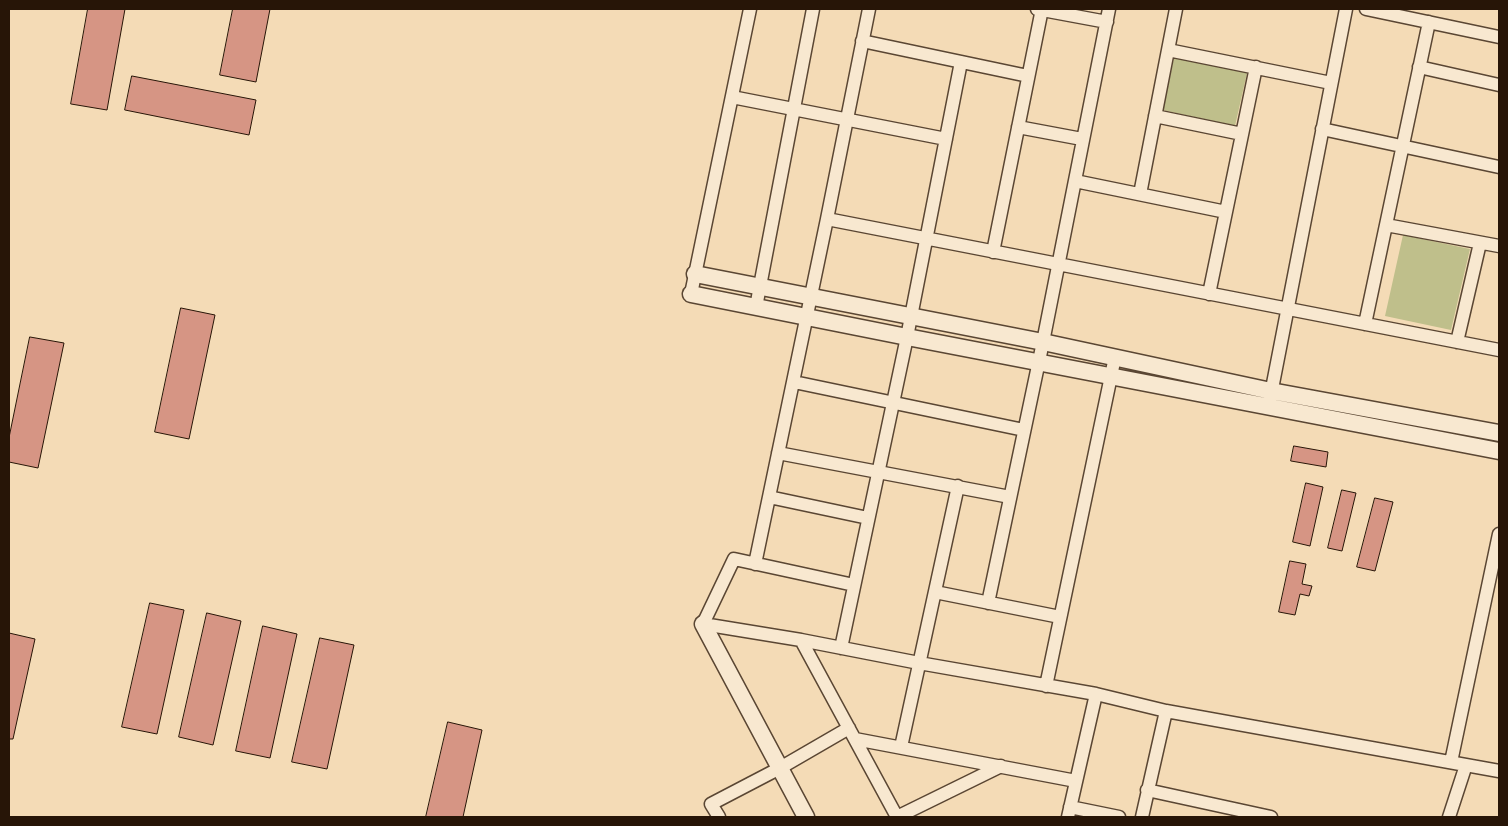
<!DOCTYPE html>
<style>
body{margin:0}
#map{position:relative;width:1508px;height:826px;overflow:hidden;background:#f4dbb6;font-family:"Old Standard TT",serif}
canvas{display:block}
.frame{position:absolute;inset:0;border:10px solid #271507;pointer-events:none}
</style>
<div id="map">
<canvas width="1508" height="826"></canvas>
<div class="frame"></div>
</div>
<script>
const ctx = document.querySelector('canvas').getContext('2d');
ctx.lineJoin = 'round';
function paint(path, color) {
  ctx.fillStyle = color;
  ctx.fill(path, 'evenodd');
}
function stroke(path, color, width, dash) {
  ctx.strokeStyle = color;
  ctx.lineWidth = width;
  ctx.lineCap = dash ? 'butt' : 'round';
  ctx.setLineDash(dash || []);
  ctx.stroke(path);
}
paint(new Path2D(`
 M1174 58 1247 73 1235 126 1163 110Z
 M1403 235 1470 249 1451 330 1385 316Z`), '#bfbf8b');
const building = new Path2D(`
 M88 9H125L107 110 71 104Z
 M233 9H270L256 82 220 75Z
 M132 76 256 100 249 135 125 110Z
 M181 308 215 315 189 439 155 432Z
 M30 337 64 343 38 468 9 462V438Z
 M1294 446 1328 452 1326 467 1291 461Z
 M1306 483 1323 487 1310 546 1293 542Z
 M1342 490 1356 493 1342 551 1328 548Z
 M1375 498 1393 502 1375 571 1357 567Z
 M1290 561 1306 564 1302 584 1312 586 1309 596 1300 594 1295 615 1279 612Z
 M150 603 184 610 157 734 122 727Z
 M207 613 241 621 213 745 179 737Z
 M263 626 297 634 270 758 236 751Z
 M9 633 35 639 13 739H9Z
 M320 638 354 645 327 769 292 762Z
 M448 722 482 730 463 817H426Z`);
paint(building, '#d69584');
stroke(building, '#271507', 1);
const minor = new Path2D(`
 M1037 9 1107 22
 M1366 9 1499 37
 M862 41 1028 76
 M1168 50 1331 83
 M1419 67 1499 85
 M732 97 946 139
 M1155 116 1242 134
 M1018 127 1082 139
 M1322 129 1499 167
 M1075 181 1226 212
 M1140 194 1176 9
 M827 219 1499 350
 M1386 225 1499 246
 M993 252 1042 9
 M691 294 750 9
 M1209 294 1256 67
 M756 307 813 9
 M1365 324 1429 22
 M1457 342 1480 243
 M794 382 1024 430
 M1270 399 1346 9
 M778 453 1010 497
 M769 497 868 518
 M755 564 827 219 869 9
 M854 585 734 559 703 624 801 640 919 663 1096 694 1166 711 1499 771
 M935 592 1060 617
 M988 603 1043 342 1109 9
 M801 640 897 817 1001 766
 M841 648 907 337 961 62
 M1046 686 1115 357
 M855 739 1076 781
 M901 747 958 486
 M1451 762 1499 534
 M1147 790 1271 817
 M1070 807 1119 817
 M719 817 711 804 780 768 849 728
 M1068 817 1096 694
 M1142 817 1166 711
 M1449 817 1466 765`);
const tertiary = new Path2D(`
 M695 274 1043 342 1271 391 1499 433
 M691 294 907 337 1499 451
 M703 624 806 817`);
stroke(minor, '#5a4633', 15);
stroke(tertiary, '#5a4633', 19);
stroke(minor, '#f8e8d0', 12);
stroke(tertiary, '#f8e8d0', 16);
</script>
